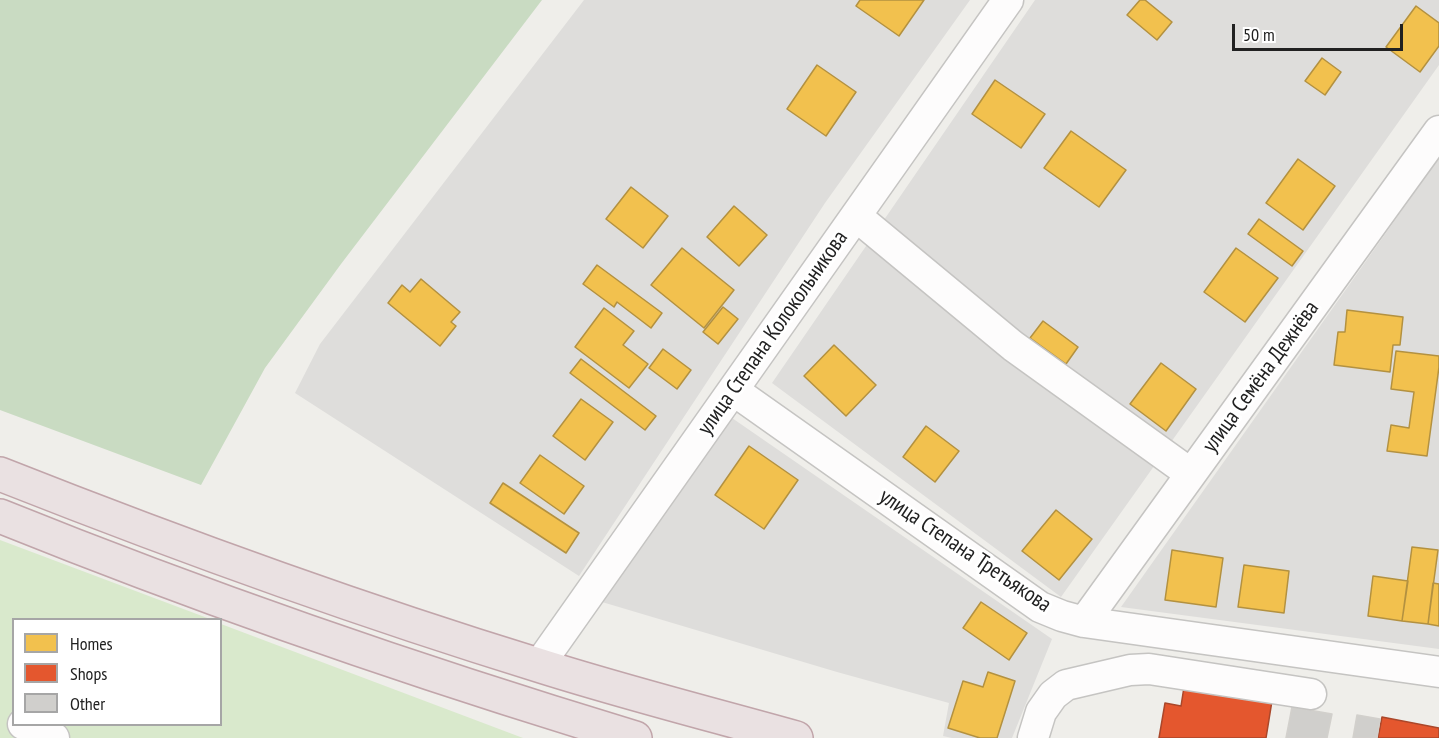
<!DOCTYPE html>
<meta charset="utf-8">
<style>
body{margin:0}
#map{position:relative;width:1439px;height:738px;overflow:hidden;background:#efeeea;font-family:"PT Sans Narrow",sans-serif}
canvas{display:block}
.legend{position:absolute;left:12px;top:618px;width:210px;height:108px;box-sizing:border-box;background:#fff;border:2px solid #a6a6a6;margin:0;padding:8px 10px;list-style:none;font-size:18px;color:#212121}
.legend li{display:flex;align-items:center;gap:12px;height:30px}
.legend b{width:30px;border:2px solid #a6a6a6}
.scale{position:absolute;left:1232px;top:24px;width:171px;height:27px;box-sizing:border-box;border:3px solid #212121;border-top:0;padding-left:8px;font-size:18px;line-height:21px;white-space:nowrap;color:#212121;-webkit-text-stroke:4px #fff;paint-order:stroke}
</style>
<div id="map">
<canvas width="1439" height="738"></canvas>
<ul class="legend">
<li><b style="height:16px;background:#f2c14e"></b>Homes</li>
<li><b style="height:16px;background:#e4572e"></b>Shops</li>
<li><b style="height:16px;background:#d0cfcc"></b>Other</li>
</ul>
<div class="scale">50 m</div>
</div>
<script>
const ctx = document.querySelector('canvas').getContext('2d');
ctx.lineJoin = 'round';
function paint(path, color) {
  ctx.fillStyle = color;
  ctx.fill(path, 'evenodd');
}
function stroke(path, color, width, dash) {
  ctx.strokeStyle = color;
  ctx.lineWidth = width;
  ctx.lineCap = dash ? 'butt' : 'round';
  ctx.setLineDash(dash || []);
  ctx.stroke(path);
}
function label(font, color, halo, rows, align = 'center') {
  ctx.font = font + ' "PT Sans Narrow",sans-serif';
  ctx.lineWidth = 6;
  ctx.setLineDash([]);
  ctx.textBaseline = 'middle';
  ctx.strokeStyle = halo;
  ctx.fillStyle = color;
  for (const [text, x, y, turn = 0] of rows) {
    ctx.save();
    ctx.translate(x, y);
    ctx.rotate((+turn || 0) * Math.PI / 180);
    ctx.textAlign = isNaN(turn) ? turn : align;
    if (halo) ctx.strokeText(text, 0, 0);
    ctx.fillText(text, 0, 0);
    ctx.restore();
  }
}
paint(new Path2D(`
 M584 0H970L825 203 579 576 295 393 320 344Z
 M1035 0H1439V65L1061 597 772 383Z
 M1439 158V649L1121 607Z
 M732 418 1052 639 1012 738H952L943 736 949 703 837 672 602 602Z`), '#dedddb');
paint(new Path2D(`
 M0 540 210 619 14 620V724H220L221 624 523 738H0Z`), '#d9e9cc');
paint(new Path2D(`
 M0 0H542L341 264 265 368 201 485 0 410Z`), '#c9dbc2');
const homes = new Path2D(`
 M860 0H924L899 36 856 6Z
 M1140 0H1145L1172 22 1157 40 1127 15Z
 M1416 6 1439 23V46L1420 72 1386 47Z
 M1322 58 1341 72 1325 95 1305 81Z
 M817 65 856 92 826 136 787 109Z
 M995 80 1045 114 1021 148 972 114Z
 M1071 131 1126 170 1099 207 1044 168Z
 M1298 159 1335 186 1303 230 1266 203Z
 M631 187 668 216 643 248 606 219Z
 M734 206 767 235 739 266 707 237Z
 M1259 219 1303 251 1292 266 1248 234Z
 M682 248 734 290 704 328 651 285Z
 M1236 248 1278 278 1245 322 1204 292Z
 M597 265 662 313 651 328 617 302 614 307 583 284Z
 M421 279 460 312 451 322 456 326 440 346 388 303 402 285 410 292Z
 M723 307 738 319 718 344 703 332Z
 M604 308 634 331 623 345 648 364 629 388 575 347Z
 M1347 310 1403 317 1400 345H1393L1390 372 1334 365 1338 332H1345Z
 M1043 321 1078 347 1066 364 1030 338Z
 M834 345 876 385 846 416 804 376Z
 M663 349 691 370 677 389 649 368Z
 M1396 351 1439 356V367L1427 456 1387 451 1391 425 1409 428 1414 392 1391 389Z
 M581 359 656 416 645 430 570 373Z
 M1161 363 1196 389 1166 431 1130 404Z
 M581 399 613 422 585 460 553 436Z
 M926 426 959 451 935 482 903 457Z
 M749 446 798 480 764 529 715 495Z
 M540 455 584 486 564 514 520 483Z
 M503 483 579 533 566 553 490 503Z
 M1056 510 1092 539 1059 580 1022 551Z
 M1412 547 1438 550 1428 624 1402 621Z
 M1172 550 1223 558 1216 607 1165 600Z
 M1244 565 1289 571 1284 613 1238 607Z
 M1373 576 1408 581 1402 621 1368 616Z
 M1433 583 1439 584V626L1428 624Z
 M981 602 1027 633 1009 660 963 628Z
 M988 672 1015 681 997 738H980L948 728 963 681 983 687Z`);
paint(homes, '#f2c14e');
stroke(homes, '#b39140', 1.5);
const shops = new Path2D(`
 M1184 687 1272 701 1266 738H1159L1165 703 1181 706Z
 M1382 717 1439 728V738H1378Z`);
paint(shops, '#e4572e');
stroke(shops, '#aa472a', 1.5);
const building = new Path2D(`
 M1292 707 1332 714 1327 738H1286Z
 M1357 715 1380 719 1377 738H1353Z`);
paint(building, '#d0cfcc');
stroke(building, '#d2d0cc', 1.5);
const minor = new Path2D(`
 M856 216 1013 346 1191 474
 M733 390 1040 607 1062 616 1084 622 1439 672
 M1084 622 1439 131
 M539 665 1008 0
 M23 724 54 738
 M1033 738 1041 712 1053 695 1066 685 1130 670 1149 669 1311 694`);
const highway = new Path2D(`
 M0 474C177 544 356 609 538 665 623 692 710 714 796 738
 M0 516C208 600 420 673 635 738`);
stroke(minor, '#c5c4c2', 33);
stroke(highway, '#c1a5aa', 36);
stroke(minor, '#fdfcfc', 30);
stroke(highway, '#eae1e2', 33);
label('22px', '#212121', '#fff', [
 ["улица Степана Колокольникова",773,333,-55],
 ["улица Семёна Дежнёва",1261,377,-54],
 ["улица Степана Третьякова",965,551,34]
]);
</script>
